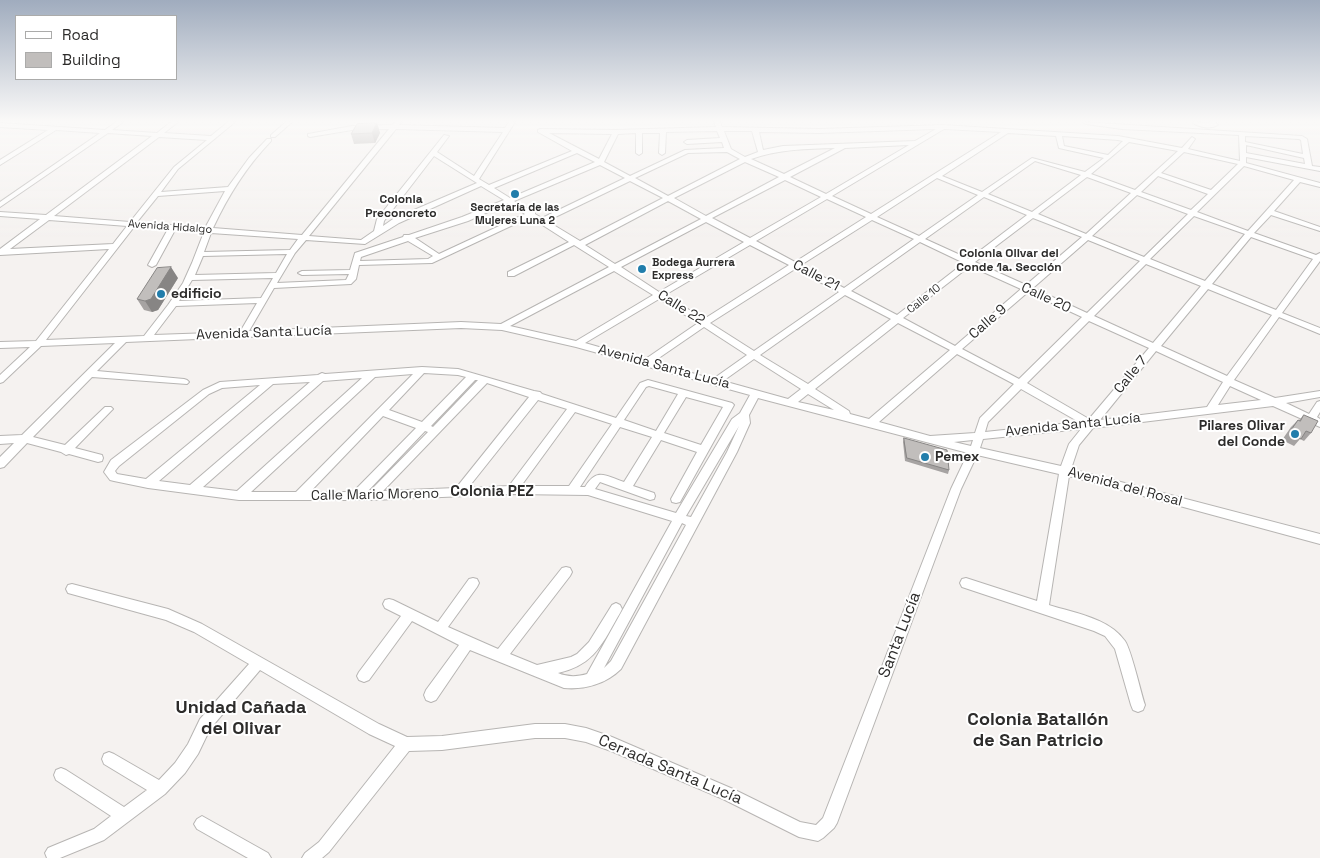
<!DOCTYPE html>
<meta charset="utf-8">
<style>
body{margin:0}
#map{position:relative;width:1320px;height:858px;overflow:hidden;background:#f5f2f0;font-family:"Space Grotesk",sans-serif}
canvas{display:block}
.legend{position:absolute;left:15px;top:15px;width:162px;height:65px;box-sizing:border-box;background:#fff;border:1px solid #ababaa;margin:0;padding:6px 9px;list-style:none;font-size:15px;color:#2d2c2b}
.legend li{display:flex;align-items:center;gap:10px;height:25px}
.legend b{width:25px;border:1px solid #ababaa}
</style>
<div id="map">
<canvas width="1320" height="858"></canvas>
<ul class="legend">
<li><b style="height:6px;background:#fff"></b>Road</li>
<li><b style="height:14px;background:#c1bebc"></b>Building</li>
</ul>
</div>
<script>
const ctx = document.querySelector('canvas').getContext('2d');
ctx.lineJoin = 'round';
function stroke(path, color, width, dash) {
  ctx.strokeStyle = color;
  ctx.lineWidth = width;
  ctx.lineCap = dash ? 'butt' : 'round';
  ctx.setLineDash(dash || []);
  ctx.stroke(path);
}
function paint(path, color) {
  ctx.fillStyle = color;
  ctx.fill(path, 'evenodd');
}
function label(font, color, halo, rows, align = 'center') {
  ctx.font = font + ' "Space Grotesk",sans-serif';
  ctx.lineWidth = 4;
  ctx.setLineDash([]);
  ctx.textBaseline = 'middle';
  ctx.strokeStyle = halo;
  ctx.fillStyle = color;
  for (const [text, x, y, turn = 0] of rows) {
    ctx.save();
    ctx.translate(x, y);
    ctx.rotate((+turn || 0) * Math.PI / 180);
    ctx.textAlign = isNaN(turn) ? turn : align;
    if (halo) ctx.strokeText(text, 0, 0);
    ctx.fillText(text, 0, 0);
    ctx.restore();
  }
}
const minor = new Path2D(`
 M116 122H123L112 130 157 133 171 122H178L164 133 211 136 228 122H235L178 169 161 192 228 187 249 158 267 139H271V141C246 167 228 196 213 228L302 235 389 129 352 130 310 137 308 136V134L352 126 392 125 395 122H401L399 125 505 128 509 122H515L479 179 489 185 572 151 538 132V130L540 129 616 130 716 127 714 122H720L722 127 819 129 943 125 1118 136 1182 148 1192 137 1195 139 1188 149 1240 161 1239 135 1122 129 1086 124 1083 122 1302 136 1307 139 1312 166 1320 167V171L1246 157V163L1320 183V187L1300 182 1274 211 1320 227V231L1271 215 1254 233 1316 255 1320 253V261L1282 313 1320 328V334L1279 317 1234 380 1275 398 1320 391V397L1286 403 1309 414 1317 402 1320 401V412L1317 417 1320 419V427L1273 406 1093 428 1079 445 1071 469 1320 534V544L1069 476 1049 605C1074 613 1109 618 1125 641 1132 652 1140 690 1145 705L1143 710 1138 712 1133 710 1131 705 1115 649 1105 636 1094 631 962 587 960 583 962 579 966 578 1037 601 1059 474 977 455 961 489 837 823 834 828 823 838 818 841 799 837 723 799 611 751 586 742 565 738H535L442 750 409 751 329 852 322 858H302L305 853 319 842 395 746 369 734 260 670 210 729 198 754 185 773 165 794 104 840 60 858H47L45 853 48 848 94 829 111 816 56 780 54 775 56 770 61 768 66 770 124 807 147 790 104 764 102 759 104 754 109 752 114 754 159 780 175 763 188 744 200 719 249 664 194 632 166 620 68 593 66 589 68 585 72 584 168 609 202 624 379 724 407 737 442 736 535 724H565L586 728 612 737 733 789 800 822 816 825 823 818 951 489 968 453 758 398 749 415 750 423 737 452 621 669C606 684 584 690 564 688L470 650 436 700 431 702 426 700 424 695 426 690 459 645 412 621 369 680 364 682 359 680 357 676 359 672 401 616 385 608 383 604 385 600 389 599 393 600 438 622 469 579 473 578 477 579 479 583 477 587 448 627 498 649 562 568 566 567 570 568 572 572 570 576 510 654 537 665 571 657 577 654 589 642 612 605 616 603 620 605 622 609 620 613C603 642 595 665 558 673 567 677 577 677 587 674L672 521 588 495 512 494 372 500H239L148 488 114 481 110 480 104 472 111 460 203 390 220 382 318 375 322 373 325 374 422 367 458 369 534 391 540 392 542 394 616 418 640 383 648 380 732 403 734 405 680 502 676 503 672 502 671 499 697 452 661 440 633 486 654 493 655 496 654 499 650 500 600 482 595 489 676 513 732 419 740 413 750 395 576 347 502 330 461 328 126 342 97 371 184 379 187 380 189 382 187 384 92 377 33 437 65 445 105 407H111L113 409 111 411 75 448 102 455 103 458 102 461 98 462 69 454 66 455 61 452 27 443 4 467 0 468V457L14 443 0 444V436L22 435 115 343 41 346 3 382 0 383V375L30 347 0 348V342L36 341 109 249 0 255V249L40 219 0 216V212L46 215 152 136 108 133 0 207V202L100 133 56 130 0 165V160L48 130 0 127V123L105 130ZM396 129 503 132 474 176 437 152 449 136 444 135 377 219 374 231 361 240 309 236ZM936 129 915 141 783 146 763 150 759 132 819 133ZM944 129 1001 132 871 214 832 196ZM717 131 720 138 687 140 684 142 687 144 722 142 724 148 685 150 630 176 604 162 618 134 636 133V153L639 155 642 153V133H660L659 153 662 155 665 153 666 132ZM724 131H752L758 152 745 157 731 149ZM549 133 612 134 599 159ZM1008 133 1056 136 1059 148 1104 158 1085 172 1032 158 982 192 942 176ZM1062 136 1118 140 1123 141 1108 155 1064 146ZM1245 136 1299 139 1301 140 1303 154 1245 142ZM159 137 207 140 174 167 130 222 54 216ZM1129 142 1178 151 1135 190 1091 174ZM909 145 826 194 790 177 845 148ZM1246 145 1304 158 1305 164 1246 153ZM835 148 784 174 751 159C779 149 805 149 835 148ZM727 152 740 159 668 196 635 178 688 153ZM1184 152 1238 164 1211 190 1161 173ZM577 153 595 162 510 198 494 188ZM434 156 477 183 393 219 383 226 384 221ZM1035 161 1081 175 1032 212 988 194ZM745 162 779 177 706 216 674 198ZM600 165 625 178 542 218 535 214V211H531L514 201ZM1244 166 1294 180 1248 231 1197 212ZM1158 176 1208 194 1191 210 1141 192ZM1087 177 1131 193 1086 234 1038 214ZM937 178 978 195 919 236 877 217ZM785 180 821 197 750 238 712 218ZM630 181 663 198 580 241 547 221ZM481 186 504 200 462 217 409 235H404L403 237 355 253 350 270 302 271 298 273 302 275 349 274 346 280 277 283 295 253 306 240 365 244 399 223ZM225 191 205 228 137 222 158 196ZM1137 195 1188 214 1144 257 1092 236ZM984 197 1027 215 969 259 925 239ZM827 199 866 217 795 262 756 241ZM668 201 701 219 615 264 585 245ZM508 203 525 214 439 254 415 238 468 221ZM1194 216 1245 234 1205 281 1150 259ZM530 217 569 242 508 272V276H514L574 245 609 267 501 324 461 322 249 331 274 288 351 284 356 279 359 265 432 263ZM1033 218 1082 237 1026 285 975 262ZM49 220 127 226 113 244 10 249ZM872 220 914 239 844 288 801 265ZM706 222 744 242 659 292 621 267ZM134 227 168 229 148 265 152 267 156 265 175 230 204 232 192 263 183 283 168 305 144 336 46 340ZM211 233 298 239 290 250 204 252ZM1251 237 1313 259 1276 310 1212 284ZM1088 240 1140 261 1087 313 1033 288ZM408 241 433 256 428 259 360 261 361 257ZM920 242 964 263 897 315 851 291ZM750 245 789 265 704 319 665 295ZM287 254 276 273 195 275 203 256ZM1146 264 1201 286 1153 343 1094 316ZM970 266 1021 289 955 346 903 318ZM795 269 839 292 754 351 710 323ZM614 271 653 295 576 341 510 326ZM273 278 261 298 179 301 192 280ZM1208 289 1272 315 1227 376 1161 346ZM1028 292 1082 317 1019 379 962 349ZM845 295 891 319 808 384 760 355ZM659 299 698 323 644 360 585 343ZM257 303 240 332 154 335 176 306ZM1089 321 1149 348 1089 419 1027 383ZM898 323 950 350 869 419 850 414 849 411 815 389ZM704 327 747 355 713 379 653 362ZM1156 351 1223 382 1207 407 1100 420ZM957 354 1014 384 980 418 975 433 930 436 879 422ZM754 359 801 389 788 399 723 381ZM424 373 458 375 466 377 422 422 389 410ZM413 374 296 492H251L375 377ZM362 378 237 491 203 487 323 381ZM475 380H478L433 427 431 426ZM310 382 190 485 159 481 273 384ZM487 383 529 397 456 488 383 491ZM260 385 146 479 117 474 115 471 119 466 209 394 222 388ZM649 386 678 394 656 431 624 420 646 387ZM1230 386 1261 400 1218 405ZM1021 389 1079 422 985 432 988 422ZM808 394 834 410 798 402ZM686 397 723 407 701 445 664 433ZM538 400 567 409 509 486 468 488ZM575 412 612 424 569 486H521ZM383 416 416 428 353 492H310ZM739 426 727 452 691 517 686 516ZM620 427 652 437 624 482C606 476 597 467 585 487H580ZM1081 429 1069 444 1061 466 980 448 983 439ZM425 431 428 432 369 492H367ZM973 440 971 446 954 442ZM682 523 686 525 611 661 604 668Z
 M286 122H292L275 137H271V135Z
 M1192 122 1210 123 1209 122H1215L1218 125C1211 129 1199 128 1192 122Z
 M202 816 268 853 271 858H248L197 829 194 824 197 819Z`);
stroke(minor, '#b7b5b3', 2);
paint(minor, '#fff');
paint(new Path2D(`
 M377 123 380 133 375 143 354 144 351 134Z
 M178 278 158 310 152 312 144 310 137 299Z
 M1304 415 1311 433 1304 441 1300 439 1294 446 1282 440 1291 427 1298 420H1299Z
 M904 438 949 470 948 474 905 461 903 442Z`), '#a6a3a2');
paint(new Path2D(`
 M377 123 380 133 375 143 372 133Z
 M171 267 178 278 158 310 152 312 145 301Z`), '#878584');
const building = new Path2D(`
 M377 123 372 133 351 134 357 124Z
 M171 267 151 299 145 301 137 299 157 268Z
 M1304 415 1318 421 1311 433 1306 431 1301 439 1289 433 1298 420 1300 421Z
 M904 438 947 450 949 470 907 458Z`);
paint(building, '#c1bebc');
stroke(building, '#878584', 1);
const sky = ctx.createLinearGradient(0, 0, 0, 242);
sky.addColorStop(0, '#a0acbe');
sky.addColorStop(0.5, '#faf9f8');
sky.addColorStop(1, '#faf9f800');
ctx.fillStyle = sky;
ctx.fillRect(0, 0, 1320, 242);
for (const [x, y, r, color] of [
 [515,194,5,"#217dab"],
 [642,269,5,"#217dab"],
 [161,294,5,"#217dab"],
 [1295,434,5,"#217dab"],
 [925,457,5,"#217dab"]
]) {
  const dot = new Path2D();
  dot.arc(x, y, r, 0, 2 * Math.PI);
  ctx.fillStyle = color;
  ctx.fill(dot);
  stroke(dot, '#fff', 2);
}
label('bold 11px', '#2d2c2b', '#fff', [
 ["Secretaría de las",515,208],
 ["Mujeres Luna 2",515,221],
 ["Bodega Aurrera",652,263,"left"],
 ["Express",652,276,"left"]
]);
label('11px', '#2d2c2b', '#fff', [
 ["Avenida Hidalgo",170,227,4],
 ["Calle 10",924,299,-39]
]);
label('bold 12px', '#2d2c2b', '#fff', [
 ["Colonia",401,200],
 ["Preconcreto",401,214],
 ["Colonia Olivar del",1009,254],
 ["Conde 1a. Sección",1009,268]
]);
label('14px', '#2d2c2b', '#fff', [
 ["Calle 21",816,276,28],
 ["Calle 20",1046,298,25],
 ["Calle 22",681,308,32],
 ["Calle 9",988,322,-41],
 ["Avenida Santa Lucía",264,333,-2],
 ["Avenida Santa Lucía",664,367,15],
 ["Calle 7",1131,375,-51],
 ["Avenida Santa Lucía",1073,425,-6],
 ["Avenida del Rosal",1125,487,15],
 ["Calle Mario Moreno",375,495,-1]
]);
label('bold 14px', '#2d2c2b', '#fff', [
 ["edificio",171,294],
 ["Pilares Olivar",1285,426,"right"],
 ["del Conde",1285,442,"right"],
 ["Pemex",935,457]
], 'left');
label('bold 15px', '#2d2c2b', '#fff', [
 ["Colonia PEZ",492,492]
]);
label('16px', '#2d2c2b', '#fff', [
 ["Santa Lucía",900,635,-69],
 ["Cerrada Santa Lucía",670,770,23]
]);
label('bold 18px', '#2d2c2b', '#fff', [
 ["Unidad Cañada",241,708],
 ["del Olivar",241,729],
 ["Colonia Batallón",1038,720],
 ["de San Patricio",1038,741]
]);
</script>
